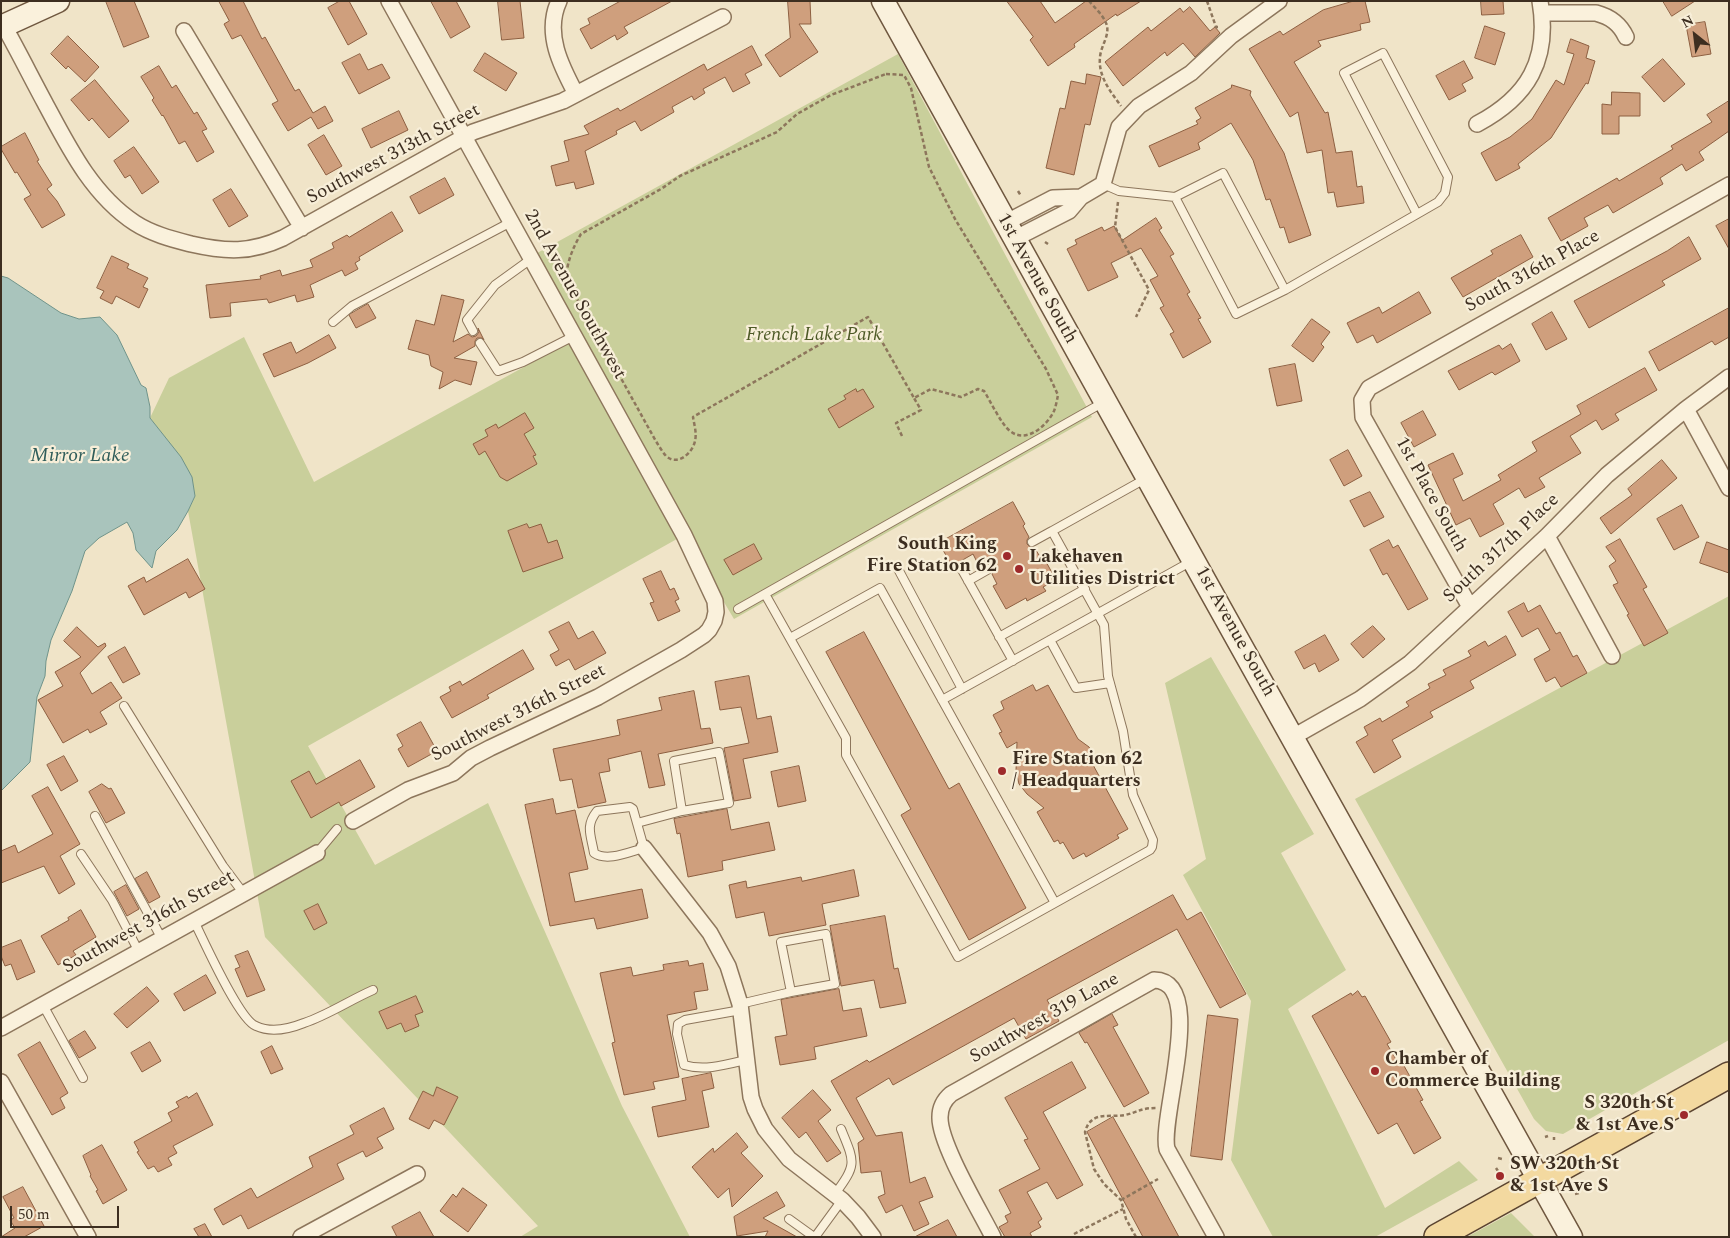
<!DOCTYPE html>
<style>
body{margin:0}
#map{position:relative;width:1730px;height:1238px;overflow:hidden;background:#f0e4c8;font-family:Spectral,serif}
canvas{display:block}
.frame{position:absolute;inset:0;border:2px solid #3d2e20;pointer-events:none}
.north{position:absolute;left:1670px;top:10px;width:50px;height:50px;-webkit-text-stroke:4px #f7eed8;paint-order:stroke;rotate:331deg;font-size:14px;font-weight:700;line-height:20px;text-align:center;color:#3d2e20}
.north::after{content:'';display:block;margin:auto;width:18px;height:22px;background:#3d2e20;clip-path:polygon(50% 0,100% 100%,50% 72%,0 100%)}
.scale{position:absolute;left:10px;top:1206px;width:109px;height:22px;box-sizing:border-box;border:2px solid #3d2e20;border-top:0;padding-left:6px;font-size:15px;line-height:18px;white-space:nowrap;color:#3d2e20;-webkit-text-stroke:4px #f7eed8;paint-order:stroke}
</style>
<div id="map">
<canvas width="1730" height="1238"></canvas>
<div class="frame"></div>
<div class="north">N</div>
<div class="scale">50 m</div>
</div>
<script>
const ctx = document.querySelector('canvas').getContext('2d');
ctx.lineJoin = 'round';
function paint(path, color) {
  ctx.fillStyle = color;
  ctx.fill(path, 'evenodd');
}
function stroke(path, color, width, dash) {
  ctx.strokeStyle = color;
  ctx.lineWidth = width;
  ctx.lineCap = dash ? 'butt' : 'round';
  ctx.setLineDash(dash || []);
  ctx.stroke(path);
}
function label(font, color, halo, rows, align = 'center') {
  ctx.font = font + ' Spectral,serif';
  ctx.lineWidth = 4.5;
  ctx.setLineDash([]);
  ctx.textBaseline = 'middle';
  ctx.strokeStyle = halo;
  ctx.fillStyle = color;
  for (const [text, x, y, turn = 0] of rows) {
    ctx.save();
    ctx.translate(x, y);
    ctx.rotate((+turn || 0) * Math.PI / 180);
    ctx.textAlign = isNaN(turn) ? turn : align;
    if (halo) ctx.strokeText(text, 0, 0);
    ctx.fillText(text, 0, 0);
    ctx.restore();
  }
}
paint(new Path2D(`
 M898 54 1092 417 734 619 684 535 308 746 375 865 488 803 622 1106 690 1237H520L538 1226 265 937 188 511 195 496 162 434 150 418 169 378 244 337 314 482 575 339 530 257Z
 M1729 596V1040L1563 1134 1546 1131 1534 1119 1355 799Z
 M1211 657 1314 834 1281 853 1346 970 1288 1009 1385 1208 1459 1161 1478 1180 1375 1237H1273L1231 1160 1251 1001 1183 875 1206 859 1165 683Z
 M1511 1213 1535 1237H1467Z`), '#c9cf9b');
const water = new Path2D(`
 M1 276 8 278 61 313 79 319 100 317 117 335 141 385 146 388 150 407V418L181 457 192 477 195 496 188 511 177 530 156 551 152 568 136 550 133 533 127 522 99 538 85 551 72 591 51 640 46 661 45 676 37 697 30 762 1 791Z`);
paint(water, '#a9c4bc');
stroke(water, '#6f938a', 1);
const building = new Path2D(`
 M106 1H134L149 37 124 47Z
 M219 1H243L262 39 265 37 295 91 299 89 313 113 325 106 333 121 318 129 311 117 288 131 272 104 278 101 241 35 232 39 224 24 229 21Z
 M340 1H349L367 34 348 45 328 8Z
 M431 1H456L470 27 451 38Z
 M498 1H520L524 38 502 40Z
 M621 1H672L624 27 628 33 617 40 615 35 591 49 580 29 590 24 588 19Z
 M788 1H810L811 24H799L818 52 780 77 765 55 790 38Z
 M1007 1H1040L1055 23 1086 1H1141L1117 16 1116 14 1074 44 1075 47 1048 66 1030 40 1033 37Z
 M1354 1H1365L1370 22 1360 24 1361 30 1318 41 1321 46 1294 62 1325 113 1328 112 1336 153 1352 151 1357 187 1362 186 1364 203 1337 207 1334 192 1328 193 1322 150 1307 153 1298 112 1290 117 1249 49 1280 31 1283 35 1323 10Z
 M1481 1H1503L1504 14 1482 15Z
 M1663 1H1695L1672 16Z
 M1190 7 1210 31 1215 27 1220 33 1195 57 1183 43 1167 56 1165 52 1123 86 1105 62 1148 27 1151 31 1180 8 1183 12Z
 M1705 22 1711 54 1692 57 1686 25Z
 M1485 26 1505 33 1495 65 1475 58Z
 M68 36 99 67 85 82 68 66 66 69 51 54Z
 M1571 39 1589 46 1586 58 1595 61 1588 84 1586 83 1551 138 1518 164 1520 168 1496 181 1481 153 1510 137 1532 119 1556 80 1564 85 1574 54 1567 52Z
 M752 46 762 65 745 74 750 83 733 92 725 77 703 89 705 93 694 100 692 96 672 107 674 112 641 131 635 121 616 131 617 134 585 151 594 184 576 189 574 182 556 186 551 166 569 161 564 141 589 134 584 126 618 108 620 111 704 64 707 70Z
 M485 53 517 73 506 91 474 71Z
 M360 54 368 70 382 64 390 78 359 94 342 63Z
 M1663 59 1685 84 1664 102 1642 77Z
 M1464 61 1473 78 1462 84 1466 91 1449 100 1436 76Z
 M159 66 172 88 176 85 194 114 197 112 207 129 202 131 214 152 197 162 185 141 179 144 163 115 162 116 152 100 154 98 141 77Z
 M1087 74 1101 77 1090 125 1085 124 1074 175 1046 168 1060 108 1065 109 1071 81 1085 84Z
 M95 80 129 121 109 138 92 118 89 121 71 100Z
 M1232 85 1251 91 1250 95 1284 153 1311 235 1289 243 1284 227 1280 228 1270 199 1266 200 1253 160 1231 123 1198 143 1200 149 1159 167 1149 146 1198 124 1196 121 1201 118 1195 108 1231 88Z
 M1612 92 1640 93V116H1619V134H1602V104L1611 105Z
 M1729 101V131L1699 152 1704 160 1686 171 1682 164 1660 178 1663 184 1613 213 1608 205 1584 218 1588 226 1561 241 1548 218 1617 178 1619 181 1673 149 1671 146 1712 122 1707 115Z
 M399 111 408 130 371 148 362 129Z
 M25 133 39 160 37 161 52 185 47 189 57 201 65 215 42 228 24 199 31 195 17 172 15 173 1 149V147Z
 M324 135 342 166 326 175 308 145Z
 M134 147 159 182 142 194 130 175 125 178 114 161Z
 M445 178 454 195 419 214 410 197Z
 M231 189 248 216 229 227 213 200Z
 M392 212 403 231 359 257 360 260 355 263 358 269 345 276 342 270 310 285 314 297 297 302 295 295 269 303 267 299 230 303 231 316 210 318 206 285 261 279 260 276 280 270 282 276 313 267 310 260 334 248 332 243 347 235 349 237Z
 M1156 218 1162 228 1159 230 1174 254 1170 256 1190 292 1187 294 1201 318 1198 319 1211 342 1183 358 1170 334 1174 332 1160 308 1164 306 1150 280 1158 276 1141 248 1111 263 1118 277 1088 291 1067 249 1077 244 1075 240 1102 227 1104 231 1114 226 1122 240Z
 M1729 219V249L1716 226Z
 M1521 235 1533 257 1463 297 1451 278 1493 254 1491 251Z
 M1689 237 1701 259 1662 281 1665 285 1589 328 1574 301 1667 251Z
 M112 256 129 264 127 268 148 278 143 287 148 289 139 308 116 296 112 304 100 298 104 291 97 288Z
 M1419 292 1431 313 1377 343 1373 335 1357 343 1347 323 1379 307 1382 313Z
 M442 295 464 300 453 342 468 334 472 337 476 336 479 332 478 328 484 340 482 338H477L475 341V346L454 358 477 362 471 385 455 380 439 389 443 372 431 366 429 355 408 349 416 320 434 325Z
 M368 304 376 318 356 328 349 315Z
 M1729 308V337L1715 345 1712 341 1659 371 1649 352Z
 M1552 312 1567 339 1546 350 1532 324Z
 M1312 319 1330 332 1321 344 1324 347 1313 362 1292 346Z
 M329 335 336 348 308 363 274 377 263 354 291 342 296 353Z
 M1511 344 1520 361 1495 375 1492 372 1459 390 1448 371 1499 345 1502 349Z
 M1295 364 1302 401 1277 406 1269 369Z
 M1645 368 1657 390 1615 414 1619 420 1602 430 1596 420 1570 436 1581 453 1539 478 1545 487 1525 498 1519 488 1493 504 1504 524 1480 537 1470 518 1456 525 1428 465 1453 453 1463 474 1453 479 1463 501 1501 480 1498 475 1537 451 1532 442 1581 414 1577 406Z
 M856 389 857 392 863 389 874 407 839 428 828 409 846 399 844 396Z
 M1423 411 1436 435 1414 447 1401 423Z
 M525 413 534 428 524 434 536 455 533 456 537 464 507 481 500 477 485 451 479 455 473 444 488 436 485 430 496 424 498 428Z
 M1348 450 1362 476 1344 486 1330 460Z
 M1662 460 1677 478 1611 534 1600 518 1632 495 1628 489Z
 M1370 492 1384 517 1364 527 1350 501Z
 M1013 502 1025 524 1023 526 1029 537 1027 540V544L1030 547H1034L1042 560 1044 558 1056 580 1043 587 1046 591 1027 601 1026 598 1006 609 993 586 997 584 992 574 995 570 992 564H986L983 559 977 562 973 554 952 566 939 543Z
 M1682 505 1699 537 1674 550 1657 519Z
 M527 524 529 528 541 524 548 543 557 540 563 558 523 572 508 531Z
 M1620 539 1647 587 1643 589 1668 633 1644 646 1627 615 1629 614 1613 585 1618 583 1609 566 1616 561 1606 547Z
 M1389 540 1393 548 1398 545 1428 599 1408 610 1387 573 1383 575 1370 550Z
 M1707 542 1729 550V573L1700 563Z
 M754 544 762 559 733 575 724 560Z
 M188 559 205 589 189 598 186 592 144 615 128 586 144 577 146 582Z
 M661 571 670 590 674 588 679 599 675 601 680 611 658 621 650 603 654 602 643 579Z
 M1524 603 1528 612 1540 605 1556 634 1560 632 1573 657 1577 655 1587 673 1561 687 1555 677 1546 682 1534 659 1550 650 1538 628 1522 637 1508 612Z
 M569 622 578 639 593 631 606 653 575 670 569 659 556 666 550 655 559 650 549 632Z
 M1373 626 1385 639 1363 658 1351 644Z
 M77 627 98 647 105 643 106 646 80 673 92 694 111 682 122 698 100 712 107 724 90 733 88 729 63 743 38 700 63 686 55 672 81 657 64 641Z
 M864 632 949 789 959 783 1026 908 969 940 901 815 911 809 826 652Z
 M1325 635 1339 660 1319 672 1315 663 1304 669 1295 652Z
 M1506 636 1516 655 1470 681 1474 688 1430 712 1433 717 1392 740 1401 757 1374 773 1356 742 1368 735 1364 727 1380 718 1382 722 1409 706 1406 702 1430 688 1428 684 1446 675 1443 670 1471 656 1468 651 1485 641 1488 646Z
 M125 647 140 674 123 683 108 657Z
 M523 650 534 669 487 695 489 698 452 718 440 697 451 691 449 687 460 681 462 685Z
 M749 676 757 719 771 716 778 752 743 759 751 798 734 801 724 748 749 743 741 707 720 710 715 682Z
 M1033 685 1036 691 1048 685 1078 739 1089 747 1092 752V763L1128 829 1117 835 1119 838 1086 857 1084 853 1073 859 1063 842 1060 844 1058 840 1054 842 1037 812 1044 808 1027 794 1019 784 1016 771 1017 742 1007 748 999 733 1002 732 993 715 1004 709 1001 702Z
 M694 691 701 729 710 728 713 743 658 754 665 785 649 788 641 751 608 759 610 771 599 773 606 802 578 808 572 779 560 781 553 749 620 735 617 720 662 710 659 698Z
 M421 722 437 751 408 767 398 749 403 746 397 735Z
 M64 756 78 781 61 791 47 765Z
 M360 760 375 787 341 806 339 802 311 818 291 781 309 771 316 784Z
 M799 766 806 801 778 807 771 772Z
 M102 784 109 789 111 788 125 813 106 823 89 792Z
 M48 787 80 844 60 856 75 884 59 894 44 866 1 883V851L15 845 18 853 53 834 32 796Z
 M553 799 556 814 575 810 588 869 569 873 575 902 642 889 648 918 597 929 594 918 550 926 525 805Z
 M727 809 731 830 769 822 775 850 722 861 723 870 688 877 680 833 677 834 674 819Z
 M854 870 859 896 822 904 826 925 769 936 764 912 736 918 729 885 746 881 747 888 801 877 802 881Z
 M147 872 160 897 149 903 135 879Z
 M126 885 139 909 127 916 114 892Z
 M1173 895 1187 920 1201 912 1246 994 1220 1008 1177 929 1047 1000 1059 1021 1026 1039 1014 1018 893 1085 889 1078 856 1098 876 1136 902 1132 910 1183 925 1177 933 1197 919 1202 929 1224 914 1231 902 1205 886 1213 878 1197 885 1194 881 1171 861 1173 858 1143 864 1139 831 1081 867 1060 869 1062Z
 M318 904 327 923 314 930 304 911Z
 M81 910 96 937 73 951 76 955 58 965 41 936 69 920 68 918Z
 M885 916 894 969 898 968 906 1003 880 1008 874 980 841 986 830 926Z
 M21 940 35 972 17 980 11 964 5 966 1 956V948Z
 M248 951 265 990 247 997 235 969 240 967 235 956Z
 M688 961 689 966 703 963 708 990 694 992 697 1009 667 1015 679 1077 653 1082 655 1089 624 1095 612 1043 615 1042 600 973 631 967 633 976 664 970 663 965Z
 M206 975 216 993 184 1011 174 994Z
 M147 987 159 1001 127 1028 114 1014Z
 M839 989 843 1011 861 1008 867 1036 814 1047 816 1059 780 1065 775 1037 787 1035 781 1000Z
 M1358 991 1362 997 1365 996 1391 1042 1387 1044 1400 1066 1403 1064 1423 1100 1420 1101 1441 1138 1414 1154 1397 1123 1378 1134 1312 1016 1351 993 1352 995Z
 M416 996 423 1012 415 1015 419 1026 405 1032 401 1023 387 1029 379 1012Z
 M1112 1014 1118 1025 1113 1027 1149 1093 1124 1107 1087 1042 1085 1043 1079 1033Z
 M1208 1015 1238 1019 1222 1160 1191 1156Z
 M85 1031 96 1048 79 1058 69 1041Z
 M40 1042 68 1093 60 1098 65 1108 52 1115 18 1055Z
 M150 1042 161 1061 142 1072 131 1053Z
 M272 1046 283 1069 271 1074 261 1052Z
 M1072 1062 1086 1088 1043 1112 1083 1185 1057 1199 1047 1182 1027 1192 1042 1219 1038 1222 1041 1227 1030 1233 1032 1237H1005L999 1227 1008 1222 1005 1216 1011 1213 999 1190 1040 1169 1024 1140 1028 1139 1005 1098Z
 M711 1073 714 1088 702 1091 709 1127 658 1137 652 1107 686 1100 682 1079Z
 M437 1087 458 1097 444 1125 434 1120 429 1129 409 1119 423 1091 433 1096Z
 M813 1090 831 1110 818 1121 841 1153 827 1162 806 1132 799 1138 782 1118Z
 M197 1093 213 1125 173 1146 177 1153 168 1158 172 1165 158 1172 154 1166 148 1169 137 1152 139 1151 134 1142 172 1121 168 1113 179 1107 176 1102 187 1096 188 1098Z
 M384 1108 394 1129 377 1138 383 1148 366 1157 363 1151 337 1164 344 1179 248 1229 241 1215 223 1225 214 1209 251 1188 257 1198 313 1167 309 1157 354 1134 350 1126Z
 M1113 1117 1151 1185 1179 1237H1143L1087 1132Z
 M737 1133 748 1147 741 1153 763 1176 732 1207 729 1188 718 1198 692 1167 713 1148 714 1152Z
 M102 1145 127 1190 103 1204 96 1191 98 1190 90 1176 91 1175 83 1156Z
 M23 1187 44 1226 24 1237H1L15 1228 10 1220 14 1218 3 1197Z
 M463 1188 487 1205 468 1232 440 1211 453 1194 456 1197Z
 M777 1192 785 1206 763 1218 797 1237H765L768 1231 737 1236 734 1217Z
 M420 1212 434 1237H397L392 1227Z
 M948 1220 957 1237H915Z
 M205 1224 212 1237H199L194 1229Z`);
paint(building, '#cf9f7d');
stroke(building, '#8d5f41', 1);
const lane = new Path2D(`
 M1103 184 1119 191 1175 197 1223 173 1285 290
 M1175 197 1236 314 1285 290 1438 202 1445 193 1448 177 1383 53 1344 73 1417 214
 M333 322 352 306 511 222
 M473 331 467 320 495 285 531 259
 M480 343 498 371 523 362 574 336
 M1032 542 1052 531
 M897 567 962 689
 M961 568 1013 661
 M968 581 989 569
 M765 594 846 738V755L958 957 1055 903 880 588 790 638
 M738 609 1104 402
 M999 637 1085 589
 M1050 640 1076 688 1110 683
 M942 700 1192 561
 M124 706 223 866 244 894
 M630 807 633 809 644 848C629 852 607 862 594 853 591 835 585 826 597 811Z
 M95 816 162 939
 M637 823 682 811 674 761 719 752 729 803 682 811
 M317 853 337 829
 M81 854 112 900 139 952
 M1055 903 1150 850 1152 847 1153 840 1133 795 1123 731 1108 676 1104 625 1052 531 1145 479
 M194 921C204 941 239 1020 256 1026 271 1033 289 1029 304 1023 328 1015 350 1000 373 990
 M740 1004 791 992 781 942 826 934 835 984 791 992
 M43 1005 83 1078
 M741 1010 685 1020 678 1024 677 1034 684 1065C704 1071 725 1065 746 1060
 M835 1194C857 1164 855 1163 841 1129
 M789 1219 814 1237
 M815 1237 842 1200`);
const street = new Path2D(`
 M559 1C544 33 561 66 576 94
 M1542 13H1596C1611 17 1620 24 1626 37
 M4 26C18 51 31 77 45 103 68 146 92 195 135 223 152 234 172 239 191 244 226 252 251 253 283 238L473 132 563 101 723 17
 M184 31 302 228
 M1477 124C1528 97 1550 60 1540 1
 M1081 197 1103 184 1119 127 1139 106 1191 73 1231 36 1279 1
 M1005 223 1053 198 1081 197 1069 211 1014 239
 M1686 409 1729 488
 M1547 536 1612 656
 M1470 607 1363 417 1362 400 1369 388 1729 185
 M1293 737 1360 699 1410 663 1547 536 1607 475 1686 409 1729 377
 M353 821 408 790 453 773 471 758 490 748 598 697 681 650 704 635 709 630 714 621 716 612 715 601 684 535 389 1
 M644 848 710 933 728 966 740 1004 751 1097 755 1109 765 1129 789 1159 842 1200 858 1217 873 1237
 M1 1028 317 853
 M1 1082 88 1237
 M301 1237 417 1174
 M993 1237C980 1211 939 1143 940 1117 940 1107 944 1100 951 1094L1154 980C1208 981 1159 1118 1167 1149L1216 1237`);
const secondary = new Path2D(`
 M883 1C1111 414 1341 825 1571 1237
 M1 27 58 1`);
const primary = new Path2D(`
 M1437 1237 1729 1075`);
stroke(lane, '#8d765c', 10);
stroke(street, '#8d765c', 18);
stroke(secondary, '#6f573f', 25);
stroke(primary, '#5b4430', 28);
stroke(new Path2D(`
 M1089 1C1094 7 1103 15 1106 23 1111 34 1101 45 1100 57 1098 76 1110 91 1121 106
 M1207 1 1216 27H1218
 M886 74 904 75 911 88 929 167 955 219 1046 369 1058 395C1057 400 1056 406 1054 411 1047 426 1026 444 1010 431 1001 424 991 402 984 391L978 389 961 397 931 389 914 398 868 317 693 417C694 424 697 433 695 441 693 452 678 467 666 456 661 450 657 443 653 436L567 281C565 266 573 247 581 234L661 189 680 176 777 132 797 114 831 95Z
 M1018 191 1021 196
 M1118 202 1115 227 1149 290 1136 317
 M1045 242 1048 244
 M902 436 896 423 921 410 914 398
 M1545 1137 1548 1136
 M1554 1140V1137
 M1498 1158 1502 1159
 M1496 1168 1498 1171
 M1575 1194 1579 1193
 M1121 1200 1158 1179
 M1074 1234 1123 1209
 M1136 1237 1126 1219 1121 1200 1104 1184 1094 1169 1085 1132C1091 1110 1109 1118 1125 1115 1138 1112 1141 1108 1156 1108`), '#8d765c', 2.5, [4, 2.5]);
stroke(lane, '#faf1dc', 8);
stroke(street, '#faf1dc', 15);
stroke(secondary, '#faf1dc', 22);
stroke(primary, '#f3d9a0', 25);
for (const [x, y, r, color] of [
 [1007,556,5,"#9e2a2b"],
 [1019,569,5,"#9e2a2b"],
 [1002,771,5,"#9e2a2b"],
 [1375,1071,5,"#9e2a2b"],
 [1684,1115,5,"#9e2a2b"],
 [1500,1176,5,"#9e2a2b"]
]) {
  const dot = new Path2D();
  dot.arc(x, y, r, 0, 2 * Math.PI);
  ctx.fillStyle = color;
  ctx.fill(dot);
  stroke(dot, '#f7eed8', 2);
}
label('19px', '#3d2e20', '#f7eed8', [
 ["Southwest 313th Street",394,155,-28],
 ["South 316th Place",1533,272,-29],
 ["1st Avenue South",1036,279,61],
 ["2nd Avenue Southwest",574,295,61],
 ["1st Place South",1430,495,61],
 ["South 317th Place",1502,549,-43],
 ["1st Avenue South",1234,632,61],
 ["Southwest 316th Street",519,714,-27],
 ["Southwest 316th Street",149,923,-29],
 ["Southwest 319 Lane",1045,1019,-29]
]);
label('italic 19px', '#4d5a26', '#f7eed8', [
 ["French Lake Park",814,336]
]);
label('bold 19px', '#3d2e20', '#f7eed8', [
 ["South King",997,545,"right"],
 ["Fire Station 62",997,567,"right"],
 ["Lakehaven",1029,558],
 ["Utilities District",1029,580],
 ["Fire Station 62",1012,760],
 ["/ Headquarters",1012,782],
 ["Chamber of",1385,1060],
 ["Commerce Building",1385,1082],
 ["S 320th St",1674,1104,"right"],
 ["& 1st Ave S",1674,1126,"right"],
 ["SW 320th St",1510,1165],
 ["& 1st Ave S",1510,1187]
], 'left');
label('italic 20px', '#2f5d5a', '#f7eed8', [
 ["Mirror Lake",80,457]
]);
</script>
